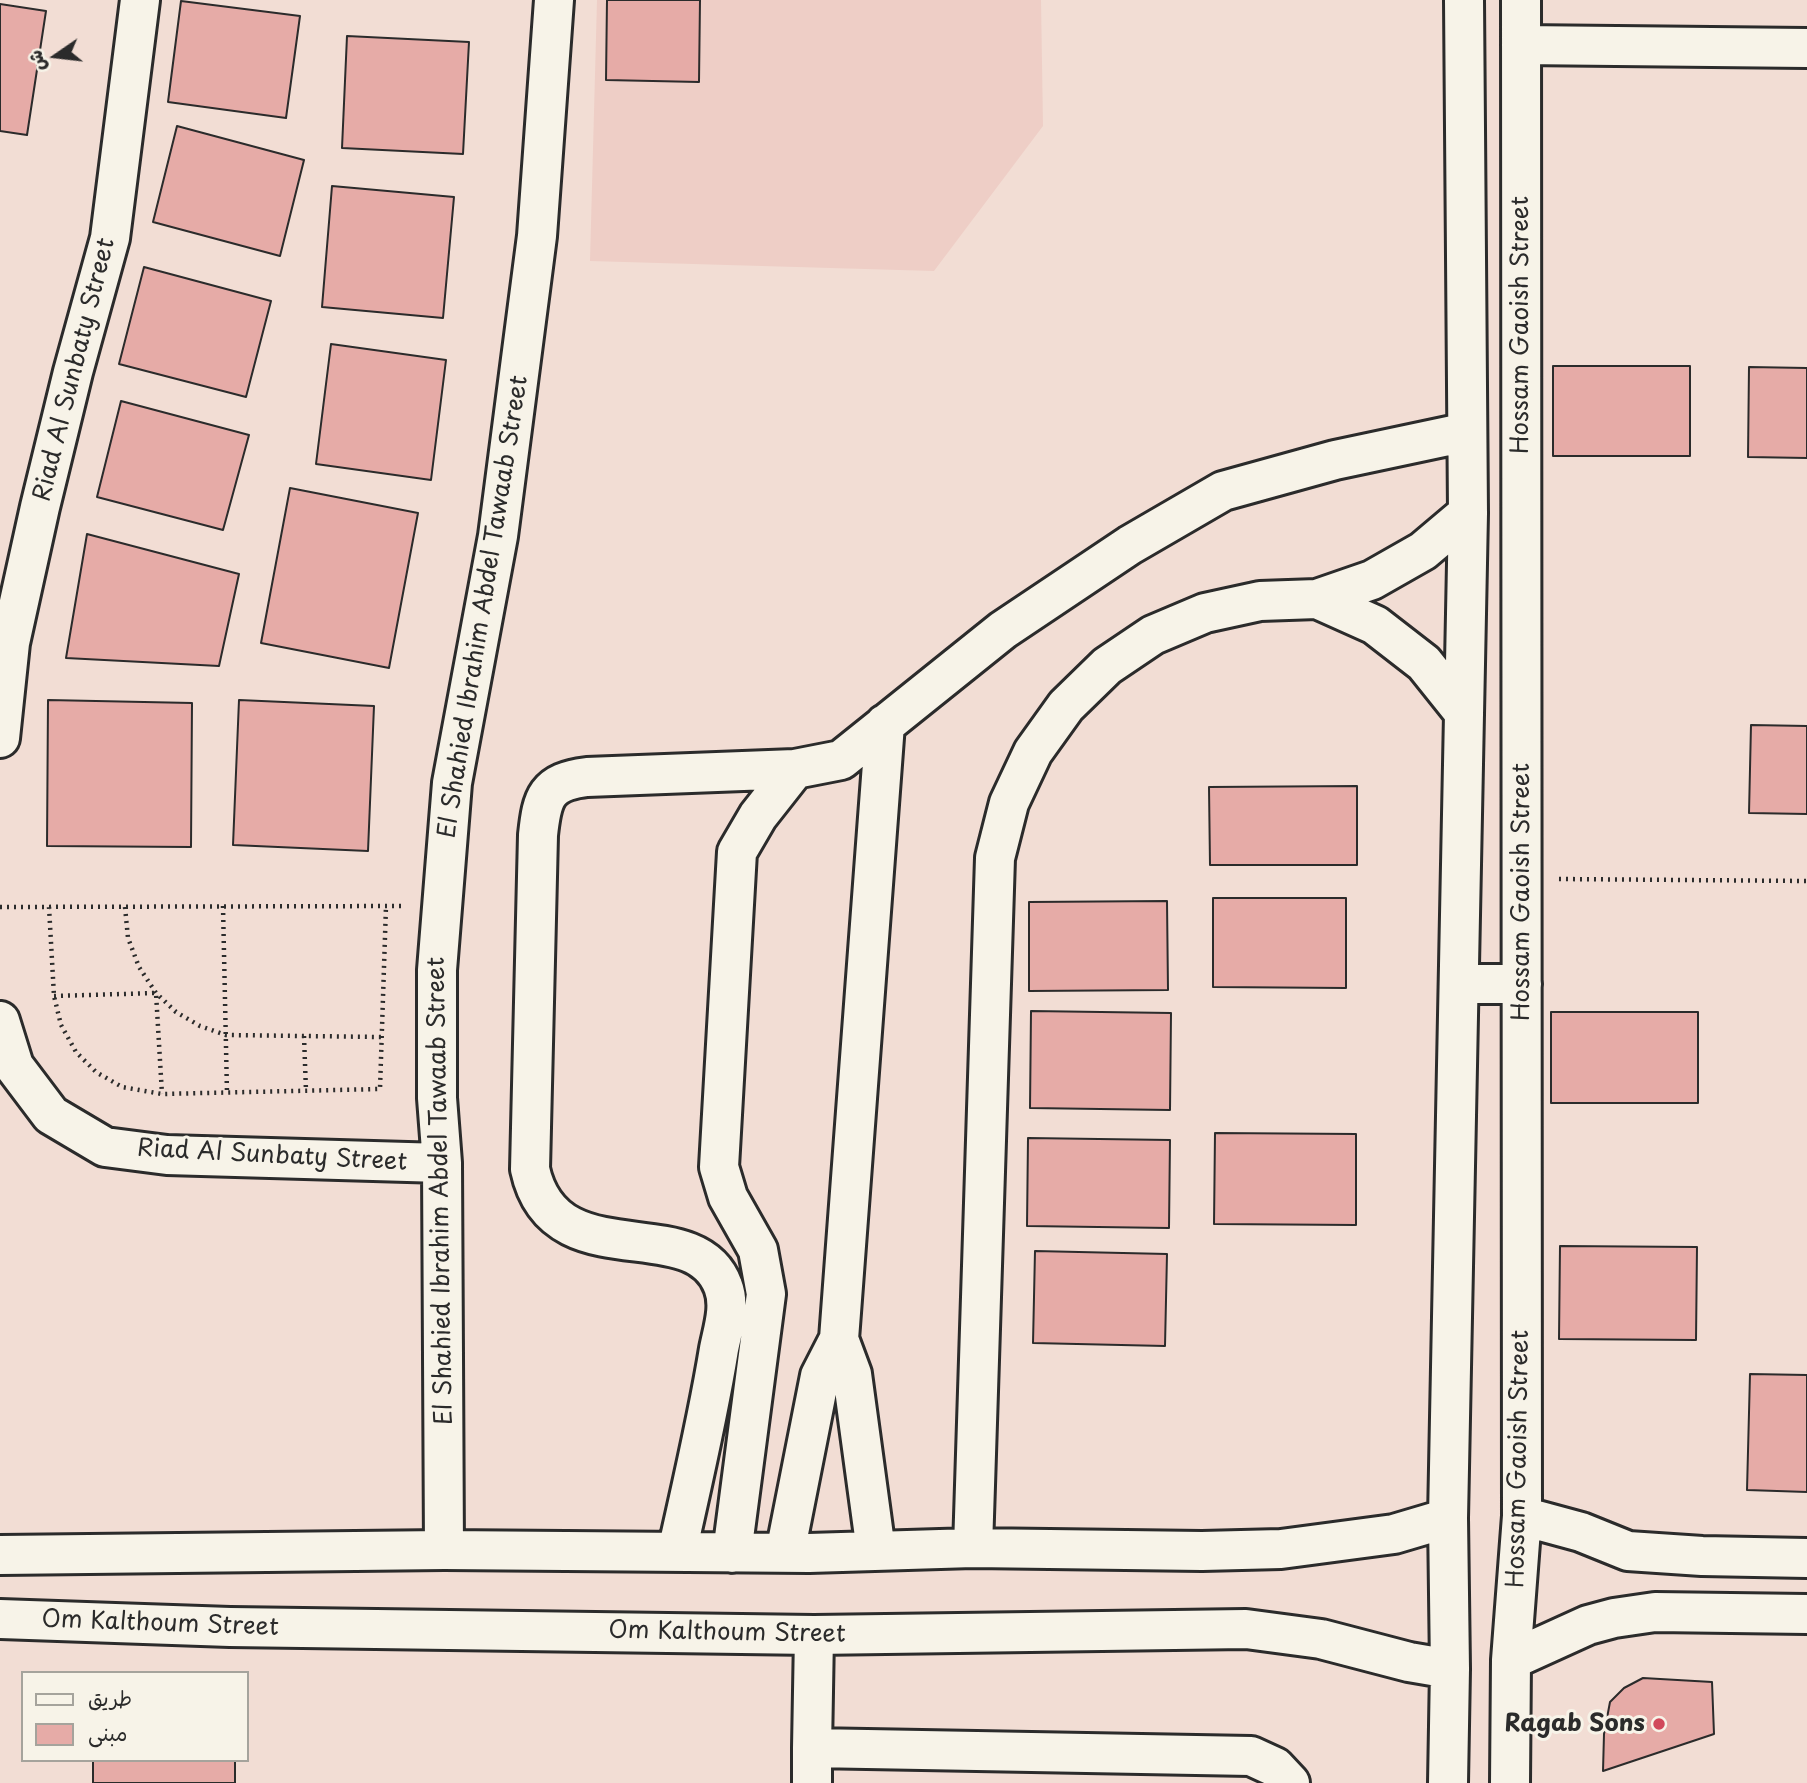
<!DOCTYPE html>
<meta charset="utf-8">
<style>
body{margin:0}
#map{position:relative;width:1807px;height:1783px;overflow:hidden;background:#f2ddd4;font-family:"Playpen Sans","Playpen Sans Arabic",sans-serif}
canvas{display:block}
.legend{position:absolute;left:21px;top:1671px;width:228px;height:91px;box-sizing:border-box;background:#f7f3e8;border:2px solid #a5a39c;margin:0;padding:9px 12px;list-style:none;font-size:21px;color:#2b2b2b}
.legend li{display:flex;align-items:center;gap:14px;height:35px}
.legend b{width:35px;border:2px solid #a5a39c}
.north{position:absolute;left:21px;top:21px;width:70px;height:70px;-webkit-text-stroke:5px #f7f3e8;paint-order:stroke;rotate:256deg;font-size:19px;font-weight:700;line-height:28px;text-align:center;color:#2b2b2b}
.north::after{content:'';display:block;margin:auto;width:24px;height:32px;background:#2b2b2b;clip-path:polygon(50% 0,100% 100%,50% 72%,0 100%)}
</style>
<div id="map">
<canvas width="1807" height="1783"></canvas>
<ul class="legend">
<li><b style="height:9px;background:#f7f3e8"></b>طريق</li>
<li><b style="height:19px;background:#e6aba7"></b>مبنى</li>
</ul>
<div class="north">ش</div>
</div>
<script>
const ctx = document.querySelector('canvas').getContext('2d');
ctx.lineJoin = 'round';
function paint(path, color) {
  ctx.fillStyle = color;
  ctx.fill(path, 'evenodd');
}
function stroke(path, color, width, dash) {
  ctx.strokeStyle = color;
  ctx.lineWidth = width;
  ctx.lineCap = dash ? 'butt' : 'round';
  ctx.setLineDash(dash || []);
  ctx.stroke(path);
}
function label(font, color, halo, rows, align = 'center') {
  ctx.font = font + ' "Playpen Sans",sans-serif';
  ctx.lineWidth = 6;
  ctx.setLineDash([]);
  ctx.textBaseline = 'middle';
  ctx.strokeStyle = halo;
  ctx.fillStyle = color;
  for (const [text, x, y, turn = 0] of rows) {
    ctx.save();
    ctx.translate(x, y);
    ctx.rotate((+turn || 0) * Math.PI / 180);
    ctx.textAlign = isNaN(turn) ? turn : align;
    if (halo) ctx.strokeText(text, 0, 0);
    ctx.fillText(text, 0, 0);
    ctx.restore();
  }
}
paint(new Path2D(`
 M597 0H1041L1043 126 934 271 590 261Z`), '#eecec6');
const building = new Path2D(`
 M607 0H700L699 82 606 80Z
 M181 1 300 16 286 118 168 102Z
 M0 4 46 11 27 135 0 131Z
 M347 36 469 42 463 154 342 148Z
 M177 126 304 160 280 256 153 222Z
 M332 186 454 197 443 318 322 307Z
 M144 267 271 301 246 397 119 364Z
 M331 344 446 360 431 480 316 464Z
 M1553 366H1690V456H1553Z
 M1749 367 1807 368V458L1748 457Z
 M121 401 249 435 223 530 97 497Z
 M290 488 418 513 389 668 261 643Z
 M87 534 239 574 219 666 66 658Z
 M48 700 192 703 191 847 47 846Z
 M239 700 374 706 368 851 233 845Z
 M1751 725 1807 726V814L1749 813Z
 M1357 786V865H1210L1209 787Z
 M1213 898H1346V988L1213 987Z
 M1167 901 1168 990 1029 991V902Z
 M1031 1011 1171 1013 1170 1110 1030 1108Z
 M1551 1012H1698V1103H1551Z
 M1215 1133 1356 1134V1225L1214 1224Z
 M1028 1138 1170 1140 1169 1228 1027 1226Z
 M1560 1246 1697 1247 1696 1340 1559 1339Z
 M1035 1251 1167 1254 1165 1346 1033 1343Z
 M1750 1374 1807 1375V1492L1747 1490Z
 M1643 1678 1712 1682 1714 1734 1603 1771 1604 1734 1610 1702 1624 1688Z
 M93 1760H235V1783H93Z`);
paint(building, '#e6aba7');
stroke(building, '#2b2b2b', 2);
const minor = new Path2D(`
 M1521 45 1807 48
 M1317 599 1375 625 1424 663 1464 713
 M0 738 10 643 40 507 73 372 110 238 140 0
 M1459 984H1522
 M0 1021 14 1066 51 1115 105 1147 167 1155 442 1163
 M839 1339 852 1374 876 1551
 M1522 1516 1581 1532 1628 1551 1702 1556 1807 1558
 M973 1548 995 858 1009 803 1033 752 1066 706 1107 666 1153 635 1205 613 1260 601 1317 599 1372 580 1423 551 1468 513
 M444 1550 442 1163 437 1098V970L452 783 498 536 537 236 554 0
 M677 1552C692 1484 708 1417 719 1349 723 1329 731 1306 723 1286 694 1208 554 1281 530 1169L538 835C542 797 546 782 587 777L795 769 841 760 1003 630 1130 545 1223 491 1335 460 1467 432
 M732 1553 766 1294 758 1250 728 1197 719 1167 737 852 758 816 795 769
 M785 1553 820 1376 839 1339 885 724
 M0 1555 444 1550 809 1553 973 1548 1202 1551 1281 1549 1394 1534 1448 1518
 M0 1619 230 1627 814 1635 1246 1629 1321 1639 1409 1662 1450 1669
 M1511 1660 1588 1625 1614 1618 1655 1612 1807 1614
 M812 1748 814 1635
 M812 1783V1748L1251 1756 1275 1767 1290 1783
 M1448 1783 1450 1669 1448 1518 1468 513 1464 0
 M1510 1783 1511 1660 1522 1516 1521 0`);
stroke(minor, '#2b2b2b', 44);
stroke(new Path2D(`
 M1559 879 1807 881
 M223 906 227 1093
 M0 907 405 906
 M49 907 54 996 61 1025 76 1052 96 1072 122 1087 162 1094 380 1089 386 906
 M125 907 128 938 139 967 156 993 176 1012 200 1026 226 1035 381 1037
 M54 996 156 993 162 1094
 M304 1036 306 1091`), '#2b2b2b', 4.5, [2, 5]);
stroke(minor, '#f7f3e8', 38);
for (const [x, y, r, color] of [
 [1659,1724,7,"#d1495b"]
]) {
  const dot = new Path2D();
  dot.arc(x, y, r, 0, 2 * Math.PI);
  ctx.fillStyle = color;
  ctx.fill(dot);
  stroke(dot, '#f7f3e8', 2.5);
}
label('24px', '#2b2b2b', '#f7f3e8', [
 ["Hossam Gaoish Street",1521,325,-90],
 ["Riad Al Sunbaty Street",75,370,-76],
 ["El Shahied Ibrahim Abdel Tawaab Street",484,607,-81],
 ["Hossam Gaoish Street",1522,892,-90],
 ["Riad Al Sunbaty Street",272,1156,3],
 ["El Shahied Ibrahim Abdel Tawaab Street",441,1191,-91],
 ["Hossam Gaoish Street",1519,1459,-89],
 ["Om Kalthoum Street",160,1624,2],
 ["Om Kalthoum Street",727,1633,1]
]);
label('bold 24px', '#2b2b2b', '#f7f3e8', [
 ["Ragab Sons",1645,1724]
], 'right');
</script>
